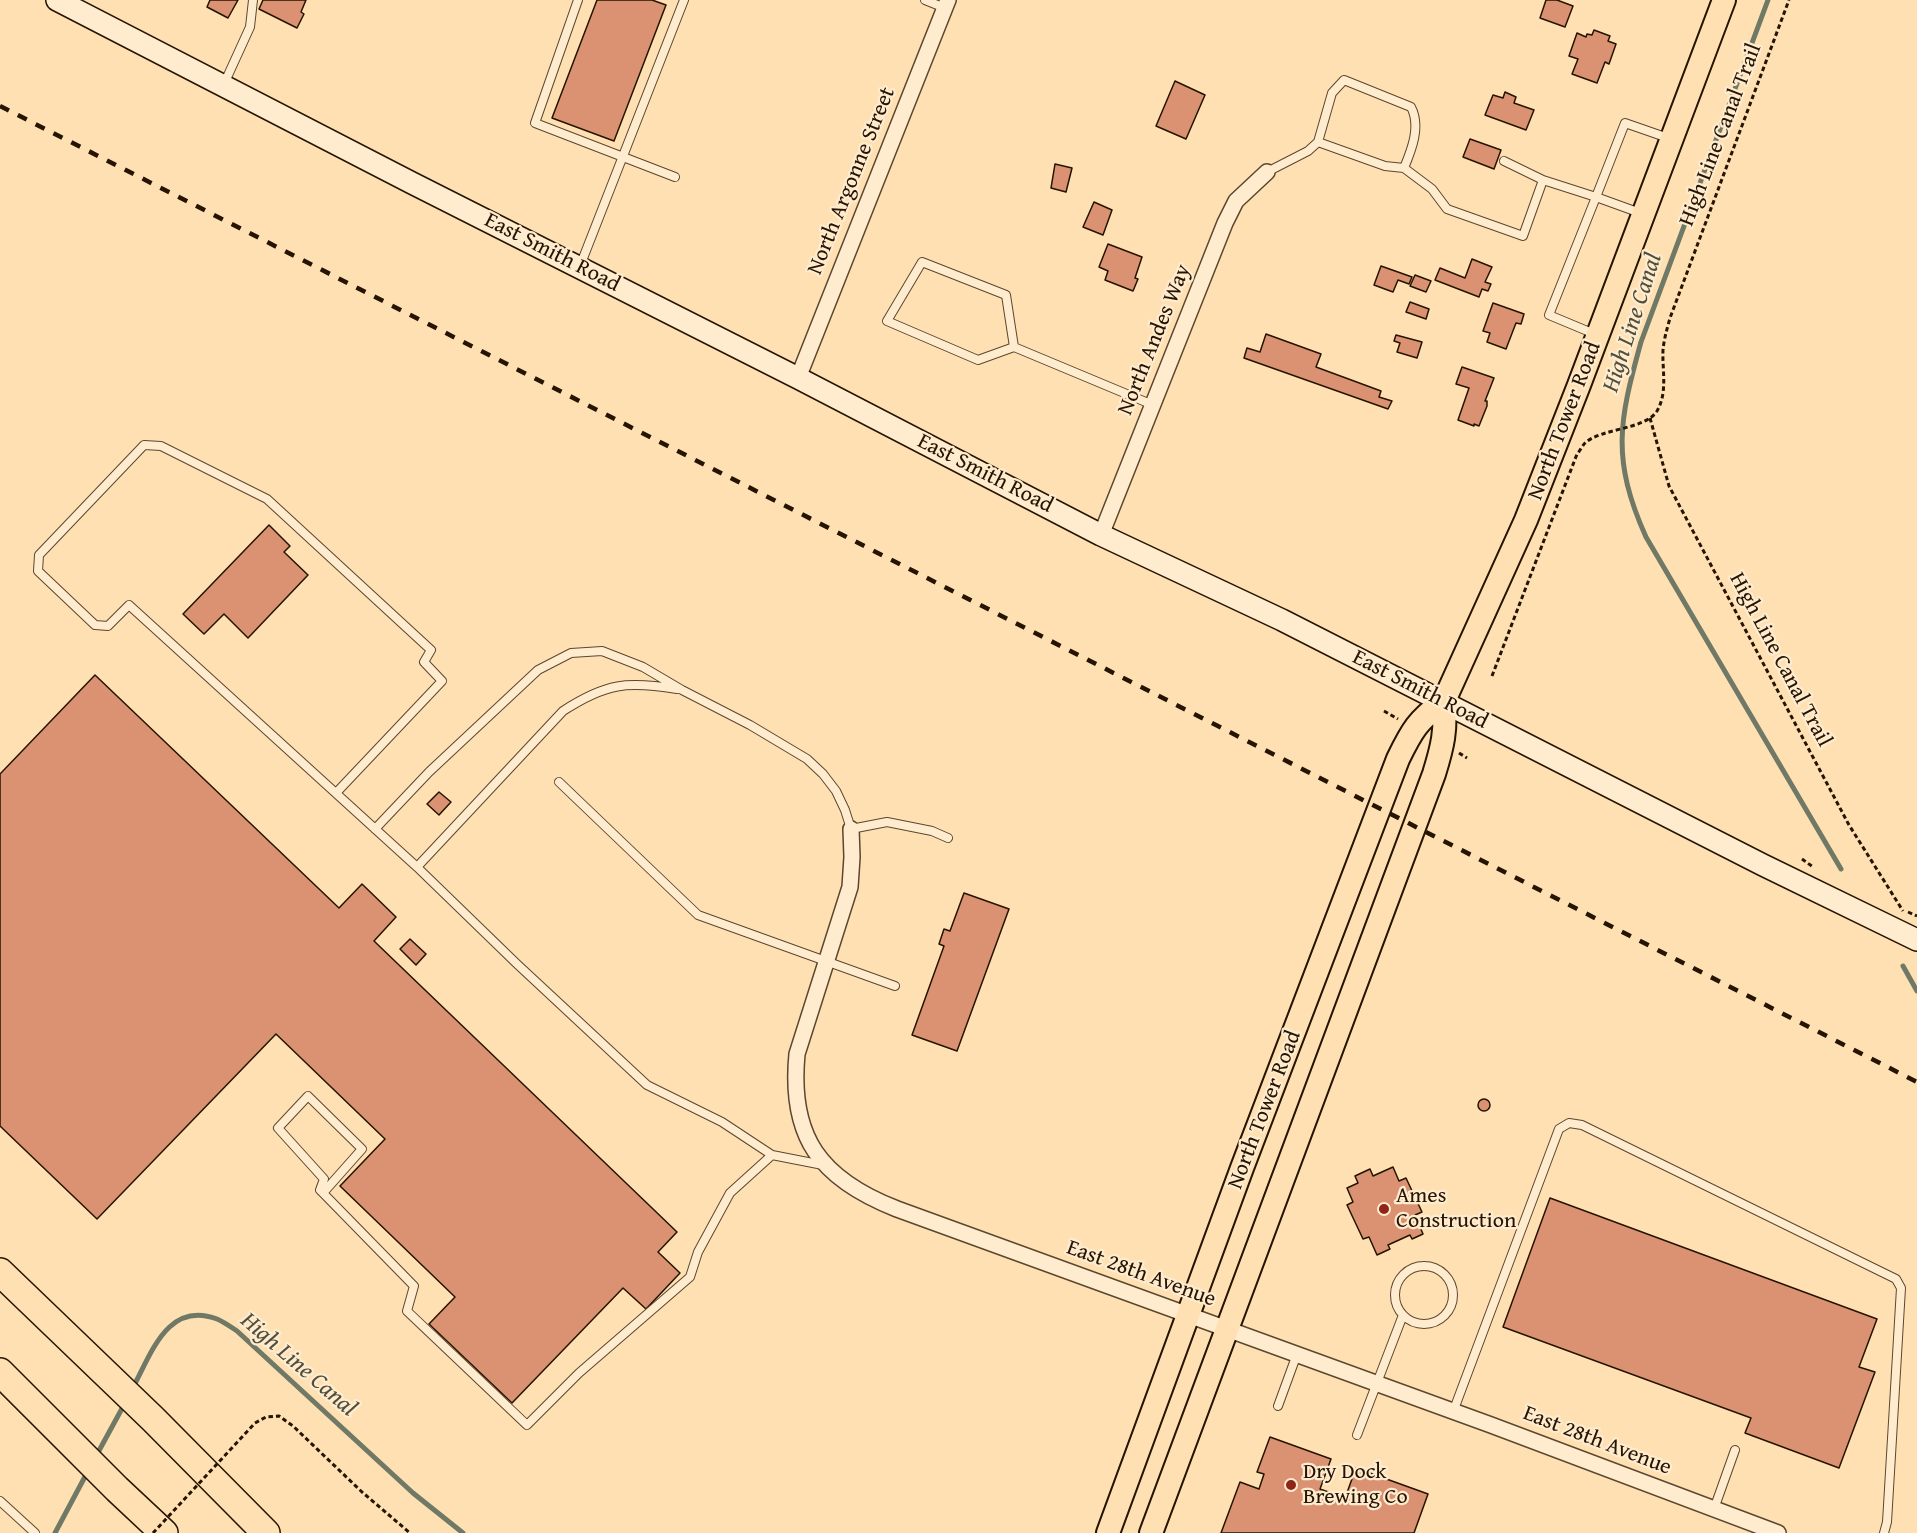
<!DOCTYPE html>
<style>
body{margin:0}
canvas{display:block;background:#ffe0b3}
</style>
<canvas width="1917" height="1533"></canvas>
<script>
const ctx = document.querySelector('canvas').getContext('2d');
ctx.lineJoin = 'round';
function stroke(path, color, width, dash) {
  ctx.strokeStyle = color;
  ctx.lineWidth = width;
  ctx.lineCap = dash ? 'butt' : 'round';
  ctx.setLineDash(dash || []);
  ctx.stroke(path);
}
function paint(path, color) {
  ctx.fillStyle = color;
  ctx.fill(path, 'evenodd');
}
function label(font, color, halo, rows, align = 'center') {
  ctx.font = font + ' "Gentium Book Plus",serif';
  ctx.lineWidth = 4.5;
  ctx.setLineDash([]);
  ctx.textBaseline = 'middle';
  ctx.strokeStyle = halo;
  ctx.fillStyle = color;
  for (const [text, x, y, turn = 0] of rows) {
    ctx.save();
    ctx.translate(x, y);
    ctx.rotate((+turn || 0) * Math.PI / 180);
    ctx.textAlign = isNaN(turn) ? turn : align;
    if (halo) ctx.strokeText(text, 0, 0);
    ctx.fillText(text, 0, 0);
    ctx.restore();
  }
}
stroke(new Path2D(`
 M1768 0 1641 342C1619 421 1611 459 1646 537L1841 869
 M1903 966 1917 991
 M132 1389C151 1355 167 1300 217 1319 224 1322 231 1327 237 1331L413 1493 463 1533
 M95 1458 125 1403
 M55 1533 88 1471`), '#6f7966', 5);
const building = new Path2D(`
 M210 0H238L228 18 207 7Z
 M263 0H306L301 12 304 14 297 28 259 9Z
 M597 0H652L666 5 614 141 552 118Z
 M1546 0H1557L1573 6 1565 27 1540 18Z
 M1594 30 1610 36 1608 41 1616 44 1609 64 1605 62 1597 83 1572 74 1578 59 1569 56 1577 33 1586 37 1587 34 1592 35Z
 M1175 81 1205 95 1186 139 1156 126Z
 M1505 92 1516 97 1514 103 1534 110 1526 130 1485 115 1493 95 1503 98Z
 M1470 139 1501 150 1494 169 1463 157Z
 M1055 164 1072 168 1066 192 1051 188Z
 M1094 202 1112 210 1103 235 1083 227Z
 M1108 244 1142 257 1135 278 1138 279 1133 291 1105 280 1108 271 1099 267Z
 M1472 259 1492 267 1485 282 1491 284 1488 291 1482 289 1479 297 1435 280 1440 268 1465 278Z
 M1381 266 1412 277 1409 284 1398 280 1393 292 1374 285Z
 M1415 275 1431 281 1426 292 1410 286Z
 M1410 302 1429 309 1426 319 1406 312Z
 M1493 303 1524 314 1521 324 1516 323 1506 349 1487 342 1490 333 1483 331Z
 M1266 334 1321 354 1316 367 1381 391 1379 397 1392 401 1388 409 1244 358 1247 348 1260 352Z
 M1396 335 1422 342 1417 358 1397 352 1400 343 1394 341Z
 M1462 367 1494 378 1485 401H1487V406L1479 426 1474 424V426L1458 420 1469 388 1456 384Z
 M269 525 290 546 284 552 308 575 248 638 224 614 204 634 183 614Z
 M95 675 339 908 362 884 396 917 374 941 677 1232 658 1252 680 1273 646 1309 623 1288 512 1403 429 1324 455 1297 340 1186 385 1139 276 1034 97 1219 0 1126V774Z
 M439 792 451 802 439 815 427 804Z
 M964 893 1009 909 957 1051 912 1035 944 946 939 944 944 929 950 931Z
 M410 939 426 954 416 965 400 949Z
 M1478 1105a6 6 0 1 1 12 0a6 6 0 1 1-12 0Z
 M1393 1167 1399 1181 1406 1178 1422 1212 1415 1215 1423 1234 1412 1239 1410 1235 1388 1245 1390 1249 1377 1255 1369 1237 1363 1239 1347 1205 1353 1202 1347 1188 1358 1183 1355 1176 1370 1169 1373 1176Z
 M1550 1198 1877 1319 1859 1367 1875 1372 1839 1468 1745 1433 1751 1418 1503 1327Z
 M1270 1437 1331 1459 1320 1489 1345 1498 1356 1468 1428 1494 1414 1533H1221L1240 1482 1259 1489 1264 1474 1257 1472Z`);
paint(building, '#da9273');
stroke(building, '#241401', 1.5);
const lane = new Path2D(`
 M578 0 535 123 675 177
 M925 0 945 8
 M224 84 250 27 253 0
 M1318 142 1385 166 1404 168
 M1504 161 1543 180
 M1267 172 1308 151 1318 142 1332 93 1344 80 1411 107C1421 126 1412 149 1404 168L1432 189 1447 209 1523 236 1543 180 1596 197 1625 123 1671 139
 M580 266 684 0
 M1597 335 1549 315 1596 197 1643 214
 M1014 347 1006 295 922 262 887 321 978 360 1014 347 1153 405
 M559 782 698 915 895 986
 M336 793 442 681 424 662 431 650 267 499 161 446 144 445 39 555 38 571 95 625 108 626 129 605 417 867 517 964 647 1085 722 1122 772 1155 823 1165
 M375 829 429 772 538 670 571 653 602 651 643 667 682 690 750 725 807 759 823 774 836 791 845 810 851 829 887 822 932 831 948 838
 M417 867 563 711C606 683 627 681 677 689
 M323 1193 362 1149 308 1096 278 1128 324 1179 320 1190 323 1193 414 1286 407 1311 527 1425 579 1373 690 1277 698 1252 730 1193 772 1155
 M1395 1295a29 29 0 1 1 58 0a29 29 0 1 1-58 0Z
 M1278 1406 1297 1354
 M1453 1412 1559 1129 1569 1123 1582 1125 1896 1279 1901 1288 1887 1522 1884 1533
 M1357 1435 1403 1315
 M0 1501 35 1533
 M1714 1509 1735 1450`);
const street = new Path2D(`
 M798 378 948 0
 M1101 535 1225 223 1236 201 1267 172
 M851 829 852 857 850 887 797 1054C789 1137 820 1179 897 1209L1491 1425 1778 1533`);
const secondary = new Path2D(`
 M57 0 412 183 798 378 1101 535 1282 620 1763 865 1917 940`);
const primary = new Path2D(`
 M1108 1533 1242 1168 1398 759C1412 730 1418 720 1444 701
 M1151 1533 1434 774C1443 745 1446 731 1444 701L1526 520 1579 385 1724 0`);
const highway = new Path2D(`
 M0 1272 153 1419 266 1533
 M0 1372 117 1489 164 1533`);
stroke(lane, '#5b472e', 10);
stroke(street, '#5b472e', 18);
stroke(secondary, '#241401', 24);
stroke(primary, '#241401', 26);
stroke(highway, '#241401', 30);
stroke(new Path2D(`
 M1650 418 1669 486 1849 825 1903 911
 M1492 676 1577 454C1580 451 1582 446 1585 443 1601 428 1645 430 1657 411 1668 392 1662 370 1663 350 1664 339 1667 329 1670 318L1789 0
 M1384 711 1398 719
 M1459 753 1467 758
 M1802 859 1813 867
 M1908 912 1917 916
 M255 1423 266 1417 279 1416 293 1426 362 1492 410 1533`), '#241401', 3, [4.5, 3]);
stroke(lane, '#ffebce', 8);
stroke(street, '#ffebce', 15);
stroke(secondary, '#ffebce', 21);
stroke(primary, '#ffe0b3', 22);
stroke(highway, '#ffe0b3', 27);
stroke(new Path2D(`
 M0 106 1917 1082`), '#241401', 4.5, [10, 10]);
stroke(new Path2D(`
 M153 1533 255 1423`), '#241401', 3, [4.5, 3]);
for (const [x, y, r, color] of [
 [1384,1209,6,"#8f2418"],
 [1291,1485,6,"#8f2418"]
]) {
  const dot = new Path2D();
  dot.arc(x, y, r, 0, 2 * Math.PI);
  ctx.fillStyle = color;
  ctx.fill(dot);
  stroke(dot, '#ffebce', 2);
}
label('22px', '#241401', '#ffebce', [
 ["High Line Canal Trail",1721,135,-69],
 ["North Argonne Street",852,181,-68],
 ["East Smith Road",552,253,27],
 ["North Andes Way",1155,340,-68],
 ["North Tower Road",1565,421,-69],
 ["East Smith Road",985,474,27],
 ["High Line Canal Trail",1780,660,62],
 ["East Smith Road",1420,690,27],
 ["North Tower Road",1265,1110,-69],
 ["East 28th Avenue",1141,1274,20],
 ["East 28th Avenue",1597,1441,21]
]);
label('22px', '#241401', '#ffebce', [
 ["Ames",1396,1196],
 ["Construction",1396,1221],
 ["Dry Dock",1303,1472],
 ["Brewing Co",1303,1497]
], 'left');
label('italic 24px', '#504f3c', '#ffebce', [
 ["High Line Canal",1633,323,-72],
 ["High Line Canal",298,1365,41]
]);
</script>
